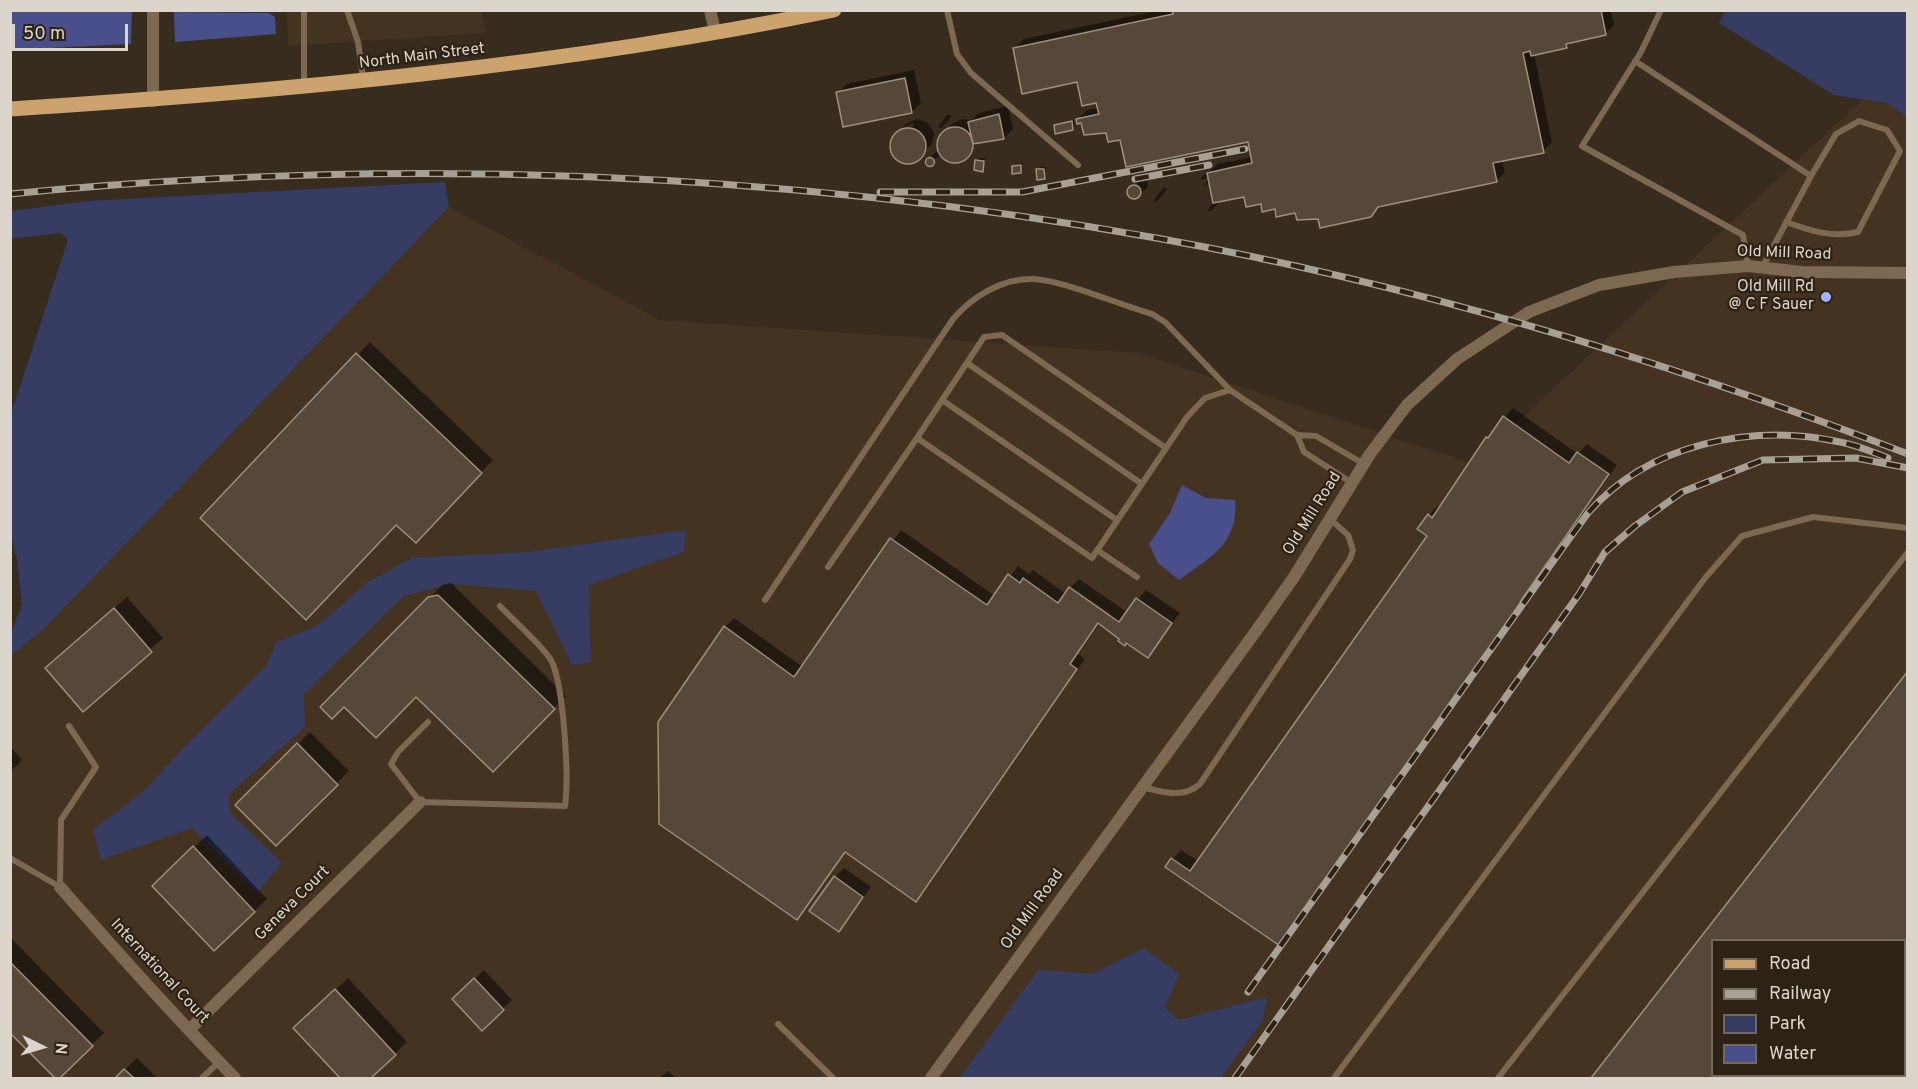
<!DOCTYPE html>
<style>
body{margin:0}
#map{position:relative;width:1918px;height:1089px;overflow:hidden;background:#372c1d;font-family:Overpass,sans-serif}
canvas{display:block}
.frame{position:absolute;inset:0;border:12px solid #dcd5cc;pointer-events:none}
.legend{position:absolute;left:1711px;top:939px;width:195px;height:138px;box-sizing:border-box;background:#2d2214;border:2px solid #736a5e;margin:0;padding:8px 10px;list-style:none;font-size:18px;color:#dcd5cc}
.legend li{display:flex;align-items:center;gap:12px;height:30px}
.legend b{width:30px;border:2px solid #736a5e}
.north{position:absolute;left:12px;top:1017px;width:60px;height:60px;-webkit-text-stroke:4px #2d2214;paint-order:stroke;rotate:95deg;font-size:16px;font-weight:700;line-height:24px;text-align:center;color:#dcd5cc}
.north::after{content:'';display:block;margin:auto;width:21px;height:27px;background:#dcd5cc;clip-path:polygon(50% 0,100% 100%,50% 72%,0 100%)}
.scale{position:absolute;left:12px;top:24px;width:116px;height:27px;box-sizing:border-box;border:3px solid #dcd5cc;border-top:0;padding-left:8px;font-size:18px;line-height:21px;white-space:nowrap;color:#dcd5cc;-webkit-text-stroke:4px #2d2214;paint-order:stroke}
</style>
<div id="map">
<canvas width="1918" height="1089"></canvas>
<div class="frame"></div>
<ul class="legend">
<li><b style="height:8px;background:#cca36f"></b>Road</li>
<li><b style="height:8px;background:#a9a095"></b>Railway</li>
<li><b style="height:16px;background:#373c62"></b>Park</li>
<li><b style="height:16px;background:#494f8b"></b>Water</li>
</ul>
<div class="north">N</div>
<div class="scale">50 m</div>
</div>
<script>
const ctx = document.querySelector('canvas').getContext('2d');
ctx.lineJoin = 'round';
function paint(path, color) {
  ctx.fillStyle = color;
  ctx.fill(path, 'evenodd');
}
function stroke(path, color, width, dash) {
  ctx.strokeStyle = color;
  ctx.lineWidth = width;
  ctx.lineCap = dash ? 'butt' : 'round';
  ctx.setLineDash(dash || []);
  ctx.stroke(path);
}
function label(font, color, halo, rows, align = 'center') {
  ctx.font = font + ' Overpass,sans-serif';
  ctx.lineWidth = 4.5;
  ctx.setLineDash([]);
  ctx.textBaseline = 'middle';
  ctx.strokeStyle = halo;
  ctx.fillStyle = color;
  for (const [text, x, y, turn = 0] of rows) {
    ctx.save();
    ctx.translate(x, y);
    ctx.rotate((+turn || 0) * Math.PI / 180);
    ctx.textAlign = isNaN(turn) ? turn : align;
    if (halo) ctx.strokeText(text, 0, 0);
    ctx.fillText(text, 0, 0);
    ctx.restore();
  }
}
paint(new Path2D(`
 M287 11H482L486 33 288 46Z
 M1907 58V1078H11V656L45 628 449 207 660 320 1139 353 1473 464ZM1712 940H1904V1076H1712Z`), '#433320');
paint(new Path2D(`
 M1725 11H1907V117L1887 103 1834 95 1719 23Z
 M445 182 449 207 45 628 11 656V633L22 605 17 560 11 535V414L68 240 61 233 11 239V211L88 201Z
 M686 530 684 552 589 585 591 662 572 665 536 591 452 584 404 596 304 694 305 727 228 795 230 813 282 863 257 893 192 828 101 860 93 830 145 790 185 746 267 665 276 642 317 626 368 582 412 558 527 552Z
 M1144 948 1179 974 1165 1007 1178 1020 1267 997 1263 1020 1221 1078H960L1038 970 1092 974Z`), '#373c62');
paint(new Path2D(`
 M11 11H132L131 44 11 50Z
 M174 12 269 13 275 17 276 34 175 42Z
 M1182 485 1206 498 1235 500C1239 543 1211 557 1179 580L1158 563 1149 544 1170 513Z`), '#494f8b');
paint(new Path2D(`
 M1161 10H1611L1614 25 1605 34 1573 41 1567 47 1534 54 1552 142 1543 151 1502 160 1505 172 1496 181 1380 205 1370 216 1319 218 1276 207 1245 195 1221 200 1211 211H1207L1214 201 1211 182 1203 187 1212 175 1202 180 1201 178 1218 164 1253 157 1249 140 1121 138 1078 119 1087 110 1099 108 1097 102 1078 80 1015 48 1024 39Z
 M914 70 921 102 912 112 838 93 847 84Z
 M1008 106 1013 129 1004 138 978 141 966 158 955 162 945 159 942 154 928 164V159L938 150 940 138 953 123 964 119 971 121 979 113Z
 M948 114 951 116 950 119 941 128 938 127Z
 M917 119 928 123 934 132 932 144 919 158 908 163 898 159 891 144 900 130V132L914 126 913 123 902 128 906 124Z
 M1074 120 1075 126 1073 129 1055 126Z
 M979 158 986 159 982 170 976 161Z
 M1023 163 1020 172 1013 166 1016 164Z
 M1040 167H1046L1044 178 1038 170Z
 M1142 178 1148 180V187L1135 198 1129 192Z
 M1164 187 1167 188 1165 192 1156 202 1153 201Z
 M370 342 493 460 428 529 397 523 202 518Z
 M1513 408 1578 454 1587 444 1617 465 1528 592 1530 594 1279 944 1167 866 1181 850 1198 861 1429 536V515L1438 506 1440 508 1487 438Z
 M901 530 995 596 1018 566 1029 574 1033 570 1066 594 1108 616 1110 614 1071 587 1079 579 1127 612 1146 590 1180 613 1148 656 1100 623 1078 654 1085 659 925 891 916 900 846 851 797 919 725 627 734 618 803 667Z
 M451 583 566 696 493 770 417 695 323 707 442 585Z
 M127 597 163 638 83 710 59 656Z
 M1908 674V982L1904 986V940H1712V1076H1835L1832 1078H1593Z
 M310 732 349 771 276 844 237 805Z
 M10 747 22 760 10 772Z
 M207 835 267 899 214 949 154 886Z
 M844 868 871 887 839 930 835 877Z
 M10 937 104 1033 58 1078 10 1031Z
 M484 970 512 1000 482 1029 454 999Z
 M348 978 407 1042 369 1078H342L295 1028Z
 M137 1058 157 1078H116Z
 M668 1071 676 1078H660Z`), '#0007');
const building = new Path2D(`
 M1172 10H1601L1606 35 1566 44 1567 48 1531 56 1530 51 1523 53 1544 153 1493 163 1497 182 1378 207 1371 217 1320 228 1318 219 1297 220 1295 213 1276 217 1275 209 1262 212 1261 204 1246 207 1244 197 1213 203 1207 173 1252 163 1248 142 1126 167 1120 140 1108 142 1106 133 1084 135 1081 123 1077 124 1076 119 1099 114 1096 103 1082 106 1077 82 1022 94 1013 48 1173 14Z
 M905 78 912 113 843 127 836 92Z
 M999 114 1004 139 973 144 968 122Z
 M1072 121 1073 130 1055 134 1054 125Z
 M937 145a18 18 0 1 1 36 0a18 18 0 1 1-36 0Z
 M890 146a18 18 0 1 1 36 0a18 18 0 1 1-36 0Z
 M925.5 162a4.5 4.5 0 1 1 9 0a4.5 4.5 0 1 1-9 0Z
 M975 160 984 161 983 172 974 170Z
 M1021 165V173L1012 174V166Z
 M1036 169H1044L1045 179 1037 180Z
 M1127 192a7 7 0 1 1 14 0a7 7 0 1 1-14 0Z
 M356 353 482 473 416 543 396 525 306 620 200 518Z
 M1503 416 1569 463 1577 452 1609 474 1520 602 1522 603 1280 946 1165 867 1171 858 1190 871 1427 536 1417 529 1428 514 1432 518 1486 437 1488 438Z
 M890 538 987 605 1008 574 1020 583 1023 578 1058 603 1069 587 1119 622 1136 598 1172 623 1148 658 1126 643 1125 646 1118 641 1119 639 1098 623 1070 664 1077 669 916 902 845 852 797 920 659 824 658 722 724 626 794 677Z
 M438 595 555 709 493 772 416 697 376 738 344 707 332 719 320 707 428 597Z
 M114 608 152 652 83 712 45 668Z
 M1908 671V981L1904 985V940H1712V1076H1834L1832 1078H1591Z
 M297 743 338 785 276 846 235 805Z
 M193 846 255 912 214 951 152 886Z
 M834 876 863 897 839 932 809 911Z
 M10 962 93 1046 60 1078H55L10 1033Z
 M474 978 504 1010 482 1031 452 999Z
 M335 989 396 1055 371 1078H340L293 1028Z
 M124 1069 134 1078H115Z`);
paint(building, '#554839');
stroke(building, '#9e907e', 1.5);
stroke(new Path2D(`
 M347 10 358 42 363 78
 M947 10 957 54 971 73 1078 165
 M1661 10 1641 52 1582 146 1743 235 1748 266
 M1635 61 1811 176 1762 268
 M304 85V10
 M1786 222C1811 231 1832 238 1858 232L1900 151 1887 130 1859 121 1836 134 1811 176
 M967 363 1142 484
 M1230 390 1297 435 1304 452 1352 483
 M942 400 1117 520
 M1297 435 1316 436 1364 464
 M1097 550 1137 577
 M828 567 917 438
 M765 600 953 319C972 297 1002 278 1033 279 1063 280 1120 305 1152 314L1165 322 1230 390 1205 398 1187 417 1092 558 917 438 984 337 1002 335 1166 448
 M428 722 398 752 391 764 420 802 565 806C569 777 564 685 551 660 542 645 513 620 500 606
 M1142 787C1163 792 1183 799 1200 784L1350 559 1353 550 1348 535 1330 519
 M10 858 60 887 61 820 96 767 69 726
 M778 1024 833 1078
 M202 1078 219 1062
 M1334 1078 1705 578 1742 536 1813 517 1908 528
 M1498 1078 1908 552`), '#7d6951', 6);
stroke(new Path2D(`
 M710 10 715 31
 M153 101V10
 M60 887C117 952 175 1017 235 1078
 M190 1029 420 802
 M931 1078 1256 631 1294 577 1370 454 1407 405 1457 359 1529 312 1599 285 1674 272 1748 266 1802 272 1908 273`), '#7d6951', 12);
stroke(new Path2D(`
 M10 109C287 91 562 66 834 10`), '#cca36f', 15);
const rail = new Path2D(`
 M1135 179 1209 165
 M880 192H1022L1245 149
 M10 194C394 156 783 171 1162 239 1416 285 1667 361 1908 454
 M1248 992 1564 546C1572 535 1580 524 1588 513 1649 443 1753 423 1840 442 1857 445 1872 452 1888 458
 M1235 1078 1579 594 1605 552 1635 526 1682 492 1763 460 1856 458 1908 468`);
stroke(rail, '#a9a095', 7);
stroke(rail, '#2d2214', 4.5, [14]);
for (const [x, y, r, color] of [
 [1826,297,6,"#a6b1fc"]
]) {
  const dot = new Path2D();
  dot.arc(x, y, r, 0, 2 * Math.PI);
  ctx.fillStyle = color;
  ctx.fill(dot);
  stroke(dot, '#2d2214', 2);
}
label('16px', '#dcd5cc', '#2d2214', [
 ["North Main Street",422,57,-7],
 ["Old Mill Road",1784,254,2],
 ["Old Mill Road",1313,514,-58],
 ["Geneva Court",293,904,-45],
 ["Old Mill Road",1033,910,-54],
 ["International Court",159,972,47]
]);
label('16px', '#dcd5cc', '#2d2214', [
 ["Old Mill Rd",1814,288],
 ["@ C F Sauer",1814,306]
], 'right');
</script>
